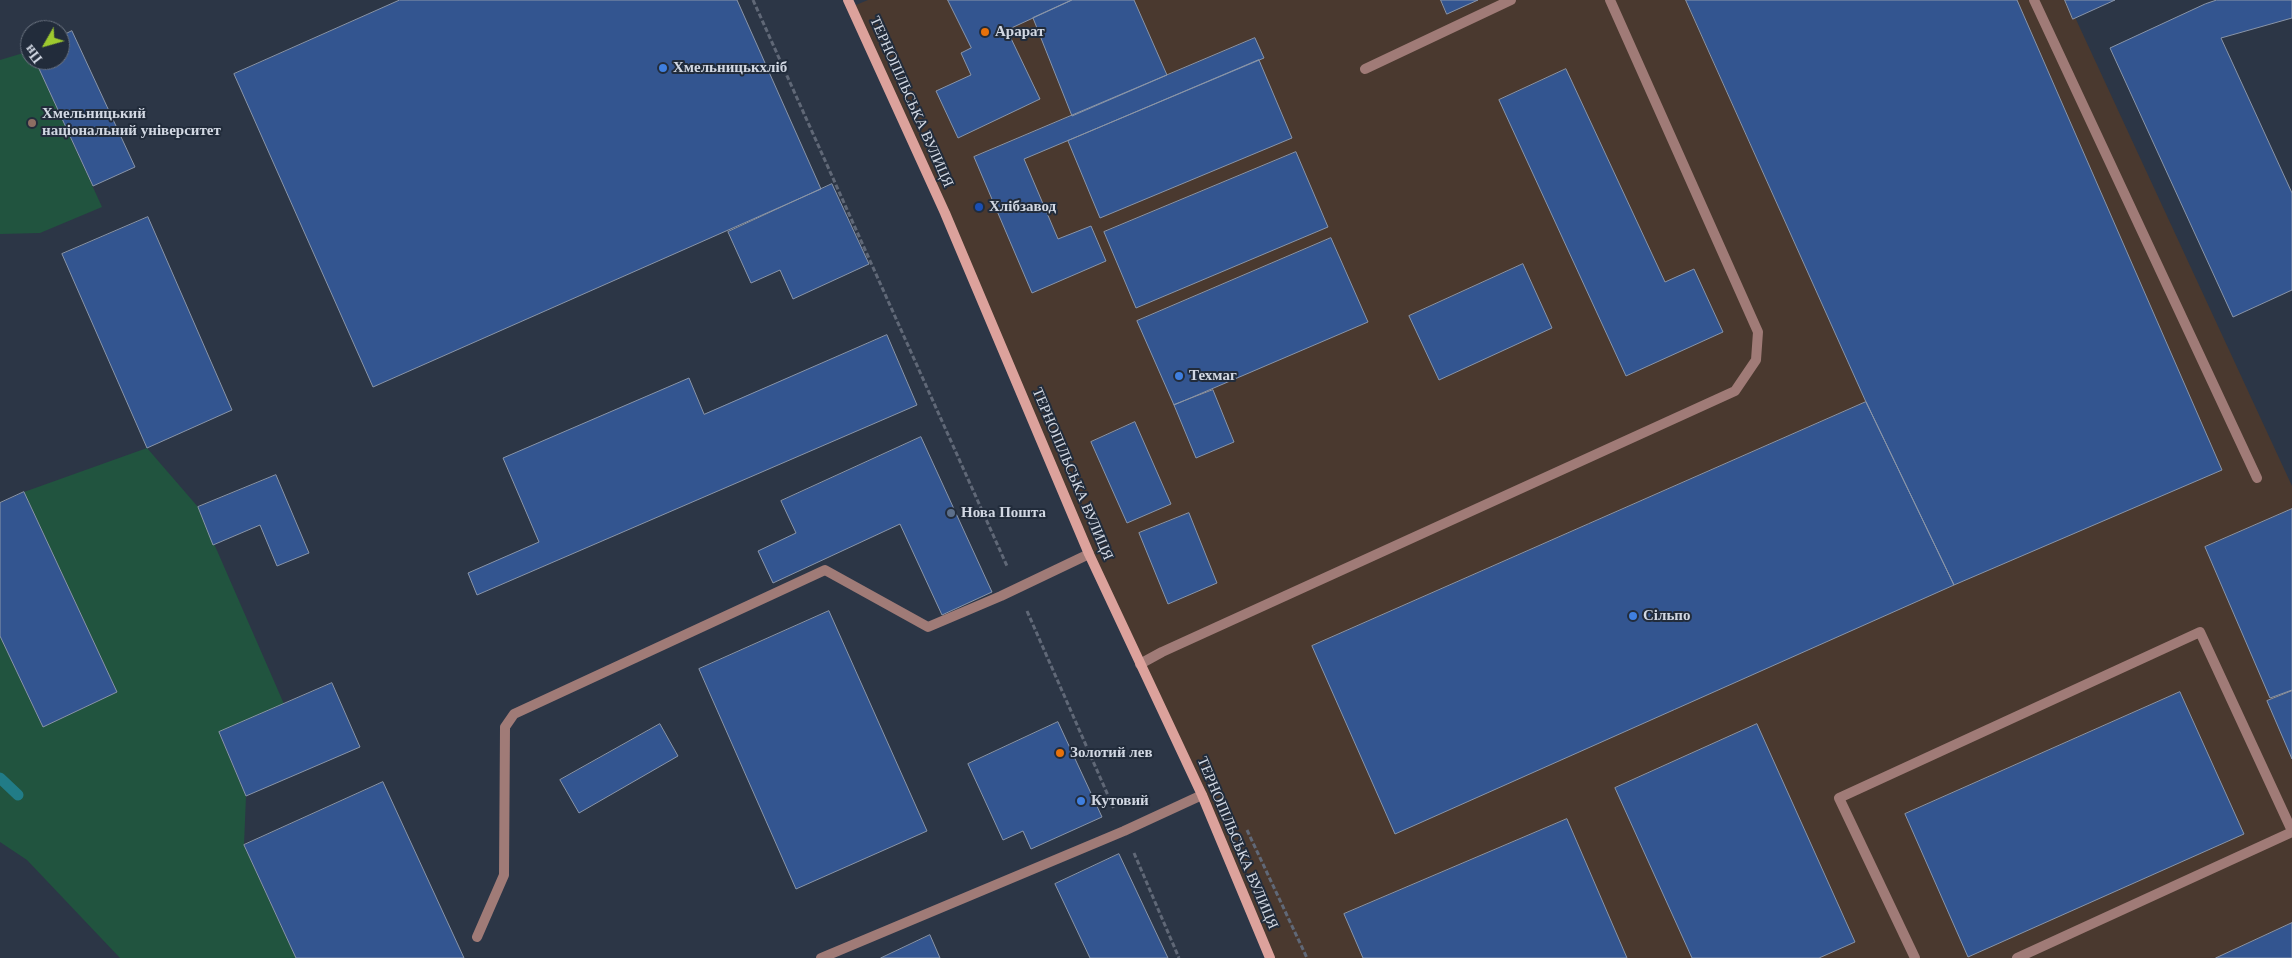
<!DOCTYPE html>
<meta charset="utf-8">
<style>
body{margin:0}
#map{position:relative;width:2292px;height:958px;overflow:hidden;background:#2c3646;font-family:Georgia,serif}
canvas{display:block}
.north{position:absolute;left:20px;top:20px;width:50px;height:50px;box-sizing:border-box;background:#222c3b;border:1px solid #68717e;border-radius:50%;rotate:232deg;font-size:14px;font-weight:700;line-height:20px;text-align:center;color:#d2d8e3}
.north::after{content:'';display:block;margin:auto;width:18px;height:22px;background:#9eca2f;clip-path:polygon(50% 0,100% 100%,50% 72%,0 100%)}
</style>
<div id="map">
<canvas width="2292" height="958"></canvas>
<div class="north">Пн</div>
</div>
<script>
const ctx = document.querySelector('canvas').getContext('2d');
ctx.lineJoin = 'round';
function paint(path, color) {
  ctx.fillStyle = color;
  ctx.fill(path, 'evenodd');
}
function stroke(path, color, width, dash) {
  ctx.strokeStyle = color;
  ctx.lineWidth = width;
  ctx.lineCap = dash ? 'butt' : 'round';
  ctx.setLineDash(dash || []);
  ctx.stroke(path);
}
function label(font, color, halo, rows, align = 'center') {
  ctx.font = font + ' Georgia,serif';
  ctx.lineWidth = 4;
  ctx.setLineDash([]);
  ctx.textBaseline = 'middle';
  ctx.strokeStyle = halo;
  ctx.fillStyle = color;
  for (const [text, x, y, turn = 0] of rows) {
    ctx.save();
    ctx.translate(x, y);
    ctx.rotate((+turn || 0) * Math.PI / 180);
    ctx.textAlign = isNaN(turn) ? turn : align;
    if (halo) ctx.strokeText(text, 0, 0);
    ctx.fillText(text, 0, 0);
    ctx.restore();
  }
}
paint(new Path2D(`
 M868 0H2067L2292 486V958H1270L851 7Z`), '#4a392f');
paint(new Path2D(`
 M30 51V60H35L102 207 40 233 0 234V60Z
 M147 448 198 507 284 704 219 733 246 796 244 845 296 958H120L27 860 0 842V636L43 727 117 692 24 492Z`), '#21543f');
stroke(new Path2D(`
 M0 778 18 795`), '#217c87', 11);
const building = new Path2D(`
 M400 0H737L821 189 373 387 234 74Z
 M948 0H1072L1007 30 1040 99 958 138 936 91 971 75 961 53 971 48Z
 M1072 0H1134L1167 75 1072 116 1033 18Z
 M1441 0H1478L1447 14Z
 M1686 0H2017L2222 470 1954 585 1866 402Z
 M2065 0H2115L2073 19Z
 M2217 0H2292V18L2221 38 2292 193V290L2233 317 2110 48 2205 4Z
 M72 31 135 167 93 186 35 60H60V37Z
 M1255 38 1264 58 1024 159 1058 239 1091 226 1106 261 1032 293 974 157Z
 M1259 60 1292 138 1100 218 1068 141Z
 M1566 69 1665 282 1694 269 1723 332 1626 376 1499 100Z
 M1296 152 1328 227 1136 308 1104 232Z
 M832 184 869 264 793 299 780 270 751 283 728 232Z
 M148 217 232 410 147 448 62 254Z
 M1331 238 1368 322 1174 405 1137 321Z
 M1523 264 1552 328 1439 380 1409 316Z
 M887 335 917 405 477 595 468 573 539 542 503 458 689 378 704 414Z
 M1213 390 1234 442 1196 458 1174 405Z
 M1866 402 1954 585 1395 834 1312 646Z
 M1135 422 1171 504 1127 523 1091 442Z
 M921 437 992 592 942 615 900 524 773 583 758 551 796 533 781 501Z
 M276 475 309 553 277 566 260 525 213 545 198 507Z
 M24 492 117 692 43 727 0 636V503Z
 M2292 509V690L2270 698 2205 547Z
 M1189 513 1217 583 1168 604 1139 533Z
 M829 611 927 831 796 889 699 669Z
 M332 683 360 747 246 796 219 732Z
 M2292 691V759L2267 701Z
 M2180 692 2244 834 1968 957 1905 814Z
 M1058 722 1102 817 1031 849 1023 831 1003 840 968 764Z
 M660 724 678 756 579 813 560 780Z
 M1757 724 1855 942 1819 958H1692L1615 788Z
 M383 782 464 958H296L244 845Z
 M1567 819 1627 958H1363L1344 914Z
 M1119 854 1168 958H1090L1055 884Z
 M2292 923V958H2216Z
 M930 935 940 958H881Z`);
paint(building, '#335590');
stroke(building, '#8995a9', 1);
stroke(new Path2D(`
 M753 0 1007 566
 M1027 611 1114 809
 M1247 830 1307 958
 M1134 853 1179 958`), '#606877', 3, [5, 2.5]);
stroke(new Path2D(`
 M1365 69 1511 0
 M1140 664 1162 652 1735 391 1756 360 1758 332 1610 0
 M477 937 504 875 505 727 514 714 825 570 928 627 1001 596 1089 554
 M821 958 1124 831 1202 795
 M1915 958 1839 798 2200 632 2292 831
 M2017 958 2292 832`), '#a07b77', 10);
stroke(new Path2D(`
 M2034 0 2257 478`), '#a07b77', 10);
stroke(new Path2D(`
 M848 0 945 213 1089 554 1202 795 1270 958`), '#dca29c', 10);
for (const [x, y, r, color] of [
 [985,32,5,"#e8710a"],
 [663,68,5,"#3f7fe0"],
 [32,123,5,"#8d6e63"],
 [979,207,5,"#1a4fb4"],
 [1179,376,5,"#3f7fe0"],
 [951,513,5,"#5c6f8a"],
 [1633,616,5,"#3f7fe0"],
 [1060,753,5,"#e8710a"],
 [1081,801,5,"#3f7fe0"]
]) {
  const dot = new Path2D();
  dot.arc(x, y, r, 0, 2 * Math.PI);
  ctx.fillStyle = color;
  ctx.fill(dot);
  stroke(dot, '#222c3b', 2);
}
label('bold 15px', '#d2d8e3', '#222c3b', [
 ["Арарат",995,32],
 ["Хмельницькхліб",673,68],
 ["Хмельницький",42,114],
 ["національний університет",42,131],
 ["Хлібзавод",989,207],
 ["Техмаг",1189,376],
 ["Нова Пошта",961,513],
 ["Сільпо",1643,616],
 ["Золотий лев",1070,753],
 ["Кутовий",1091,801]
], 'left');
label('15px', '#d2d8e3', '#222c3b', [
 ["ТЕРНОПІЛЬСЬКА ВУЛИЦЯ",911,102,66],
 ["ТЕРНОПІЛЬСЬКА ВУЛИЦЯ",1072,474,67],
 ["ТЕРНОПІЛЬСЬКА ВУЛИЦЯ",1237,843,67]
]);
</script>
